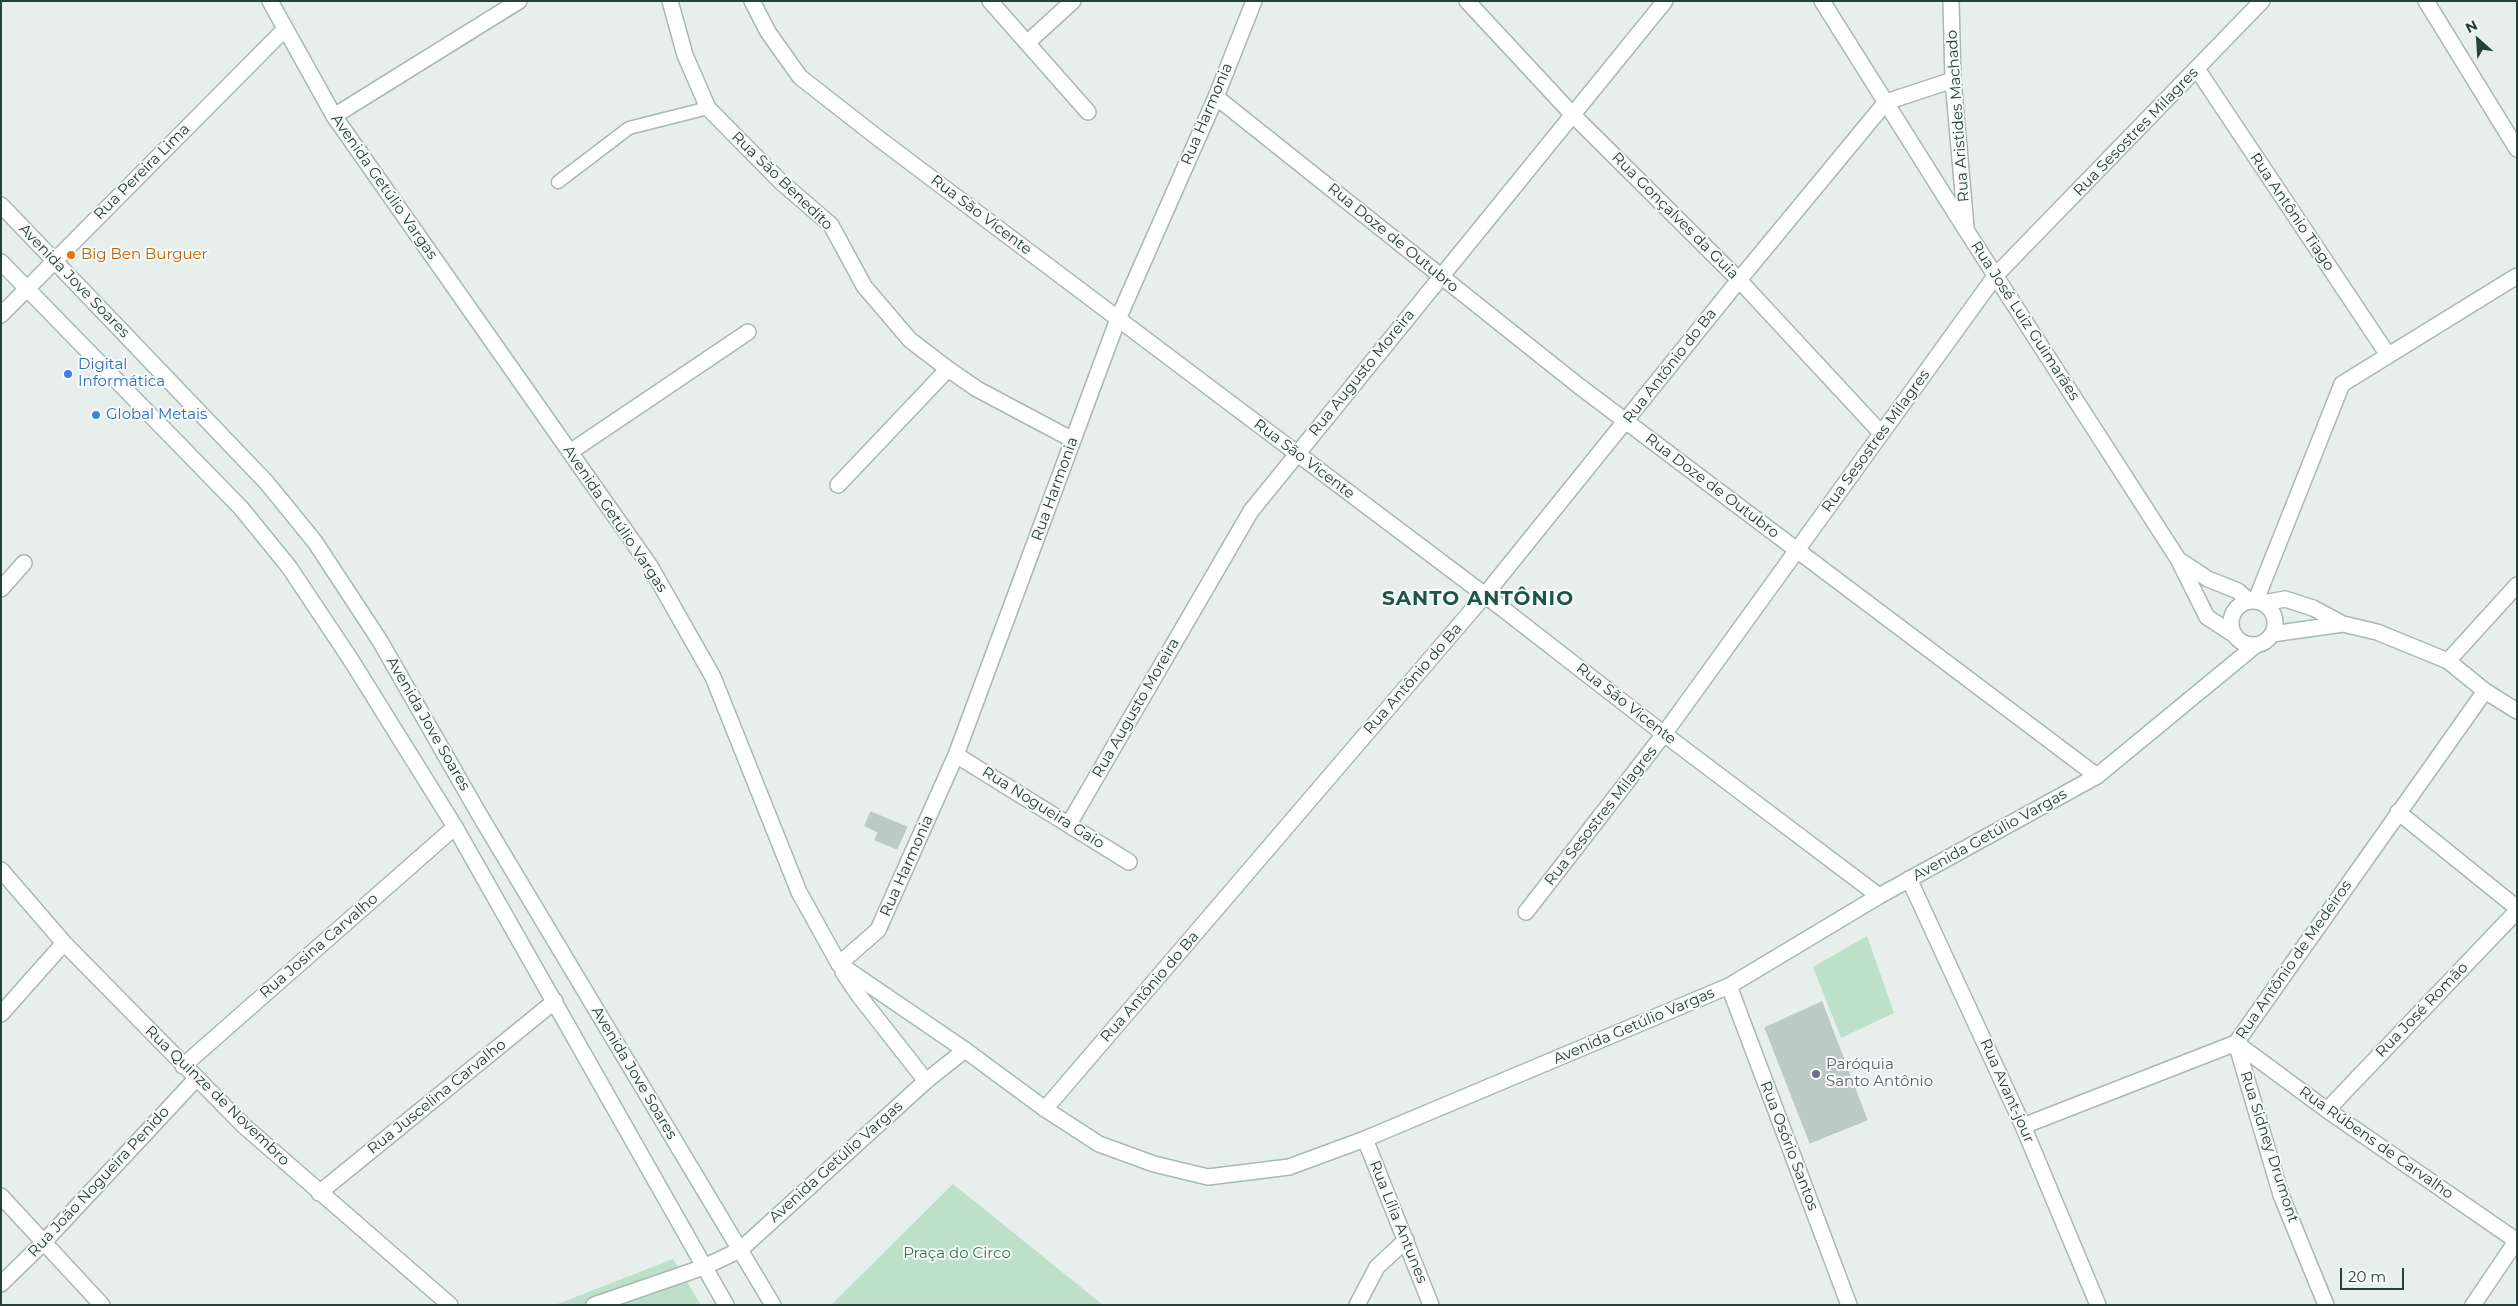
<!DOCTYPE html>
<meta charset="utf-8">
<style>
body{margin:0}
#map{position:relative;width:2518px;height:1306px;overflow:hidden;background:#e6efeb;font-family:Montserrat,sans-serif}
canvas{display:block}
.frame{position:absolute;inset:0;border:2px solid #24423a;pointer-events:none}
.north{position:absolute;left:2453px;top:15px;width:50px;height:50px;-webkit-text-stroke:4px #f7fbf9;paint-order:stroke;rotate:334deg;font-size:14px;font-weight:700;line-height:20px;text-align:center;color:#24423a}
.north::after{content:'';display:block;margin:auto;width:18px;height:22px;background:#24423a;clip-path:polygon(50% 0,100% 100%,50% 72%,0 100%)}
.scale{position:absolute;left:2340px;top:1268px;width:64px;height:22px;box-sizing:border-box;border:2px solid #24423a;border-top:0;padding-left:6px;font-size:15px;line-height:18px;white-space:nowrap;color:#24423a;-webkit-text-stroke:4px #f7fbf9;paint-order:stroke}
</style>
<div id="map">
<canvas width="2518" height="1306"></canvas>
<div class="frame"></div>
<div class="north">N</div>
<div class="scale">20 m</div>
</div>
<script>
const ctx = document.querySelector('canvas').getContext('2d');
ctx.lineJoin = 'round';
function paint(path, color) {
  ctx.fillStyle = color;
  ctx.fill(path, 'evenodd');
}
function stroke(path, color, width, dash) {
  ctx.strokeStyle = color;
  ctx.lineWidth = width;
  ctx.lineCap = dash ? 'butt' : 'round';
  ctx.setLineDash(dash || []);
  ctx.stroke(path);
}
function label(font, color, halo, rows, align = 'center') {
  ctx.font = font + ' Montserrat,sans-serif';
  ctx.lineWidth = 4;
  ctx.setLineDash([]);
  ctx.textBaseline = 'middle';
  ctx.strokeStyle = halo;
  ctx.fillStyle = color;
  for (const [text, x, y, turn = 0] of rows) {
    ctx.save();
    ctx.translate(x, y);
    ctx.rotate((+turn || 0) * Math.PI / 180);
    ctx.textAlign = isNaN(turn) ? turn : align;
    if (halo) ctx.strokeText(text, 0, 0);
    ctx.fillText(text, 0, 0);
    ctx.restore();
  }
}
paint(new Path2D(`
 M1867 936 1894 1013 1841 1038 1813 967Z
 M953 1184 1103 1305H831Z
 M673 1259 701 1305H555Z`), '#bfe0c8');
const building = new Path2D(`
 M871 812 907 827 897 849 875 840 878 832 865 826Z
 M1822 1002 1867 1120 1810 1143 1765 1028Z`);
paint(building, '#bbcac4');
stroke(building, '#b8c9c2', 1);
const lane = new Path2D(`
 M558 182 629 128 708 108`);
const street = new Path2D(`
 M670 1 685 55 708 108 781 182 831 225 864 286 910 340 948 369 977 389 1073 440
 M752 1 768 32 800 77 878 138 1485 595 1664 734 1879 896
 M990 1 1088 112
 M1467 1 1572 114 1739 280 1881 433
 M1822 1 1966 230 2178 559 2207 617 2233 634
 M1951 1 1953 80 1966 227
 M2426 1 2517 149
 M1027 43 1073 1
 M2197 69 2388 355
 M1216 97 1579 386 2097 776
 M334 116 519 1
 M1 315 285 29
 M570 452 748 332
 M838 485 948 369
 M2179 560 2208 579 2238 591 2249 601
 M1 589 24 563
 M2256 600 2342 384 2517 276
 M2448 661 2517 585
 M956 755 1129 862
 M2398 812 2517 908
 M1069 824 1251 511 1665 1
 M1 870 64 943 243 1125 450 1305
 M1909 879 2023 1126 2098 1305
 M1526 912 1664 734 1996 275 2262 1
 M839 964 878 930 956 755 1118 319 1216 97 1254 1
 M1729 986 1849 1305
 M1 1014 64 943
 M2236 1043 2327 1110 2517 1241
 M2236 1043 2281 1195 2326 1305
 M183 1066 455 827
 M1045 1109 1485 595 1739 280 1886 102 1953 80
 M2327 1110 2517 911
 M2023 1126 2236 1043 2485 691
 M1365 1139 1431 1305
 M319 1193 555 1001
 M1 1196 102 1305
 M1 1284 44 1242 196 1079
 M594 1305 704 1267 740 1250 926 1081 965 1050
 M1357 1305 1377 1267 1406 1240
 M2473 1305 2517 1240`);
const secondary = new Path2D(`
 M270 1 334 116 650 566 713 677 799 892 839 964 965 1050 1045 1109 1099 1144 1154 1164 1208 1177 1289 1167 1365 1139 1729 986 1879 896 2097 776 2256 645
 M1 205 267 483 315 542 380 641 479 814 773 1305
 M1 262 241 508 289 567 351 660 455 827 726 1305
 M2231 623a22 22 0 1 1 44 0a22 22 0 1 1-44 0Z
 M2263 603 2285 599 2313 608 2343 624 2377 632 2448 661 2485 691 2517 711
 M2272 634 2343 624
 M843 972 860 997 926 1081`);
stroke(lane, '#a8b8b2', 15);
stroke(street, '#a8b8b2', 18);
stroke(secondary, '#a4bbb3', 18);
stroke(lane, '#fff', 12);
stroke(street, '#fff', 15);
stroke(secondary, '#fff', 15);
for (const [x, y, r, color] of [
 [71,255,5,"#e8710a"],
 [68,374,5,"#3f7fe0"],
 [96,415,5,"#3f7fe0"],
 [1816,1074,5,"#6b7280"]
]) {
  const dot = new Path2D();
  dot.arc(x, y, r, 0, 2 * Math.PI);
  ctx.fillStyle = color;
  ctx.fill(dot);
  stroke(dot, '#f7fbf9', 2);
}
label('15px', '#24423a', '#f7fbf9', [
 ["Rua Harmonia",1207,114,-67],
 ["Rua Aristides Machado",1958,116,-94],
 ["Rua Sesostres Milagres",2136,132,-46],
 ["Rua Pereira Lima",142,172,-45],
 ["Rua São Benedito",782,181,44],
 ["Avenida Getúlio Vargas",384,187,55],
 ["Rua Antônio Tiago",2292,212,56],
 ["Rua São Vicente",981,215,37],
 ["Rua Gonçalves da Guia",1675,216,45],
 ["Rua Doze de Outubro",1393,238,39],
 ["Avenida Jove Soares",74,281,46],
 ["Rua José Luiz Guimarães",2025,321,57],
 ["Rua Antônio do Ba",1670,366,-52],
 ["Rua Augusto Moreira",1362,373,-51],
 ["Rua Sesostres Milagres",1876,441,-54],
 ["Rua São Vicente",1304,459,37],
 ["Rua Doze de Outubro",1712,486,37],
 ["Rua Harmonia",1055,489,-70],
 ["Avenida Getúlio Vargas",615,519,56],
 ["Rua Antônio do Ba",1413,679,-49],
 ["Rua São Vicente",1626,704,38],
 ["Rua Augusto Moreira",1136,708,-60],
 ["Avenida Jove Soares",428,724,60],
 ["Rua Nogueira Gaio",1043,808,32],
 ["Rua Sesostres Milagres",1601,816,-52],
 ["Avenida Getúlio Vargas",1990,835,-29],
 ["Rua Harmonia",907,866,-66],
 ["Rua Josina Carvalho",319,946,-41],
 ["Rua Antônio de Medeiros",2294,960,-55],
 ["Rua Antônio do Ba",1150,987,-49],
 ["Rua José Romão",2422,1010,-46],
 ["Avenida Getúlio Vargas",1634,1026,-23],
 ["Avenida Jove Soares",634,1073,59],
 ["Rua Avant-jour",2007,1091,66],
 ["Rua Quinze de Novembro",217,1096,44],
 ["Rua Juscelina Carvalho",437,1097,-39],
 ["Rua Rúbens de Carvalho",2376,1143,35],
 ["Rua Osório Santos",1789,1146,69],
 ["Rua Sidney Drumont",2269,1147,72],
 ["Avenida Getúlio Vargas",836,1162,-42],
 ["Rua João Nogueira Penido",99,1182,-47],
 ["Rua Lília Antunes",1398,1222,68]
]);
label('15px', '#c56008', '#f7fbf9', [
 ["Big Ben Burguer",81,255]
], 'left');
label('15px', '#366cbe', '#f7fbf9', [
 ["Digital",78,365],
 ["Informática",78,382],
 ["Global Metais",106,415]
], 'left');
label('15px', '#5b616d', '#f7fbf9', [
 ["Paróquia",1826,1065],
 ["Santo Antônio",1826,1082]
], 'left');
label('15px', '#2d7a4b', '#f7fbf9', [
 ["Praça do Circo",957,1254]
]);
ctx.letterSpacing = '1px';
label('bold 20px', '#1f5548', '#f7fbf9', [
 ["SANTO ANTÔNIO",1478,599]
]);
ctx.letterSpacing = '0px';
</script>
